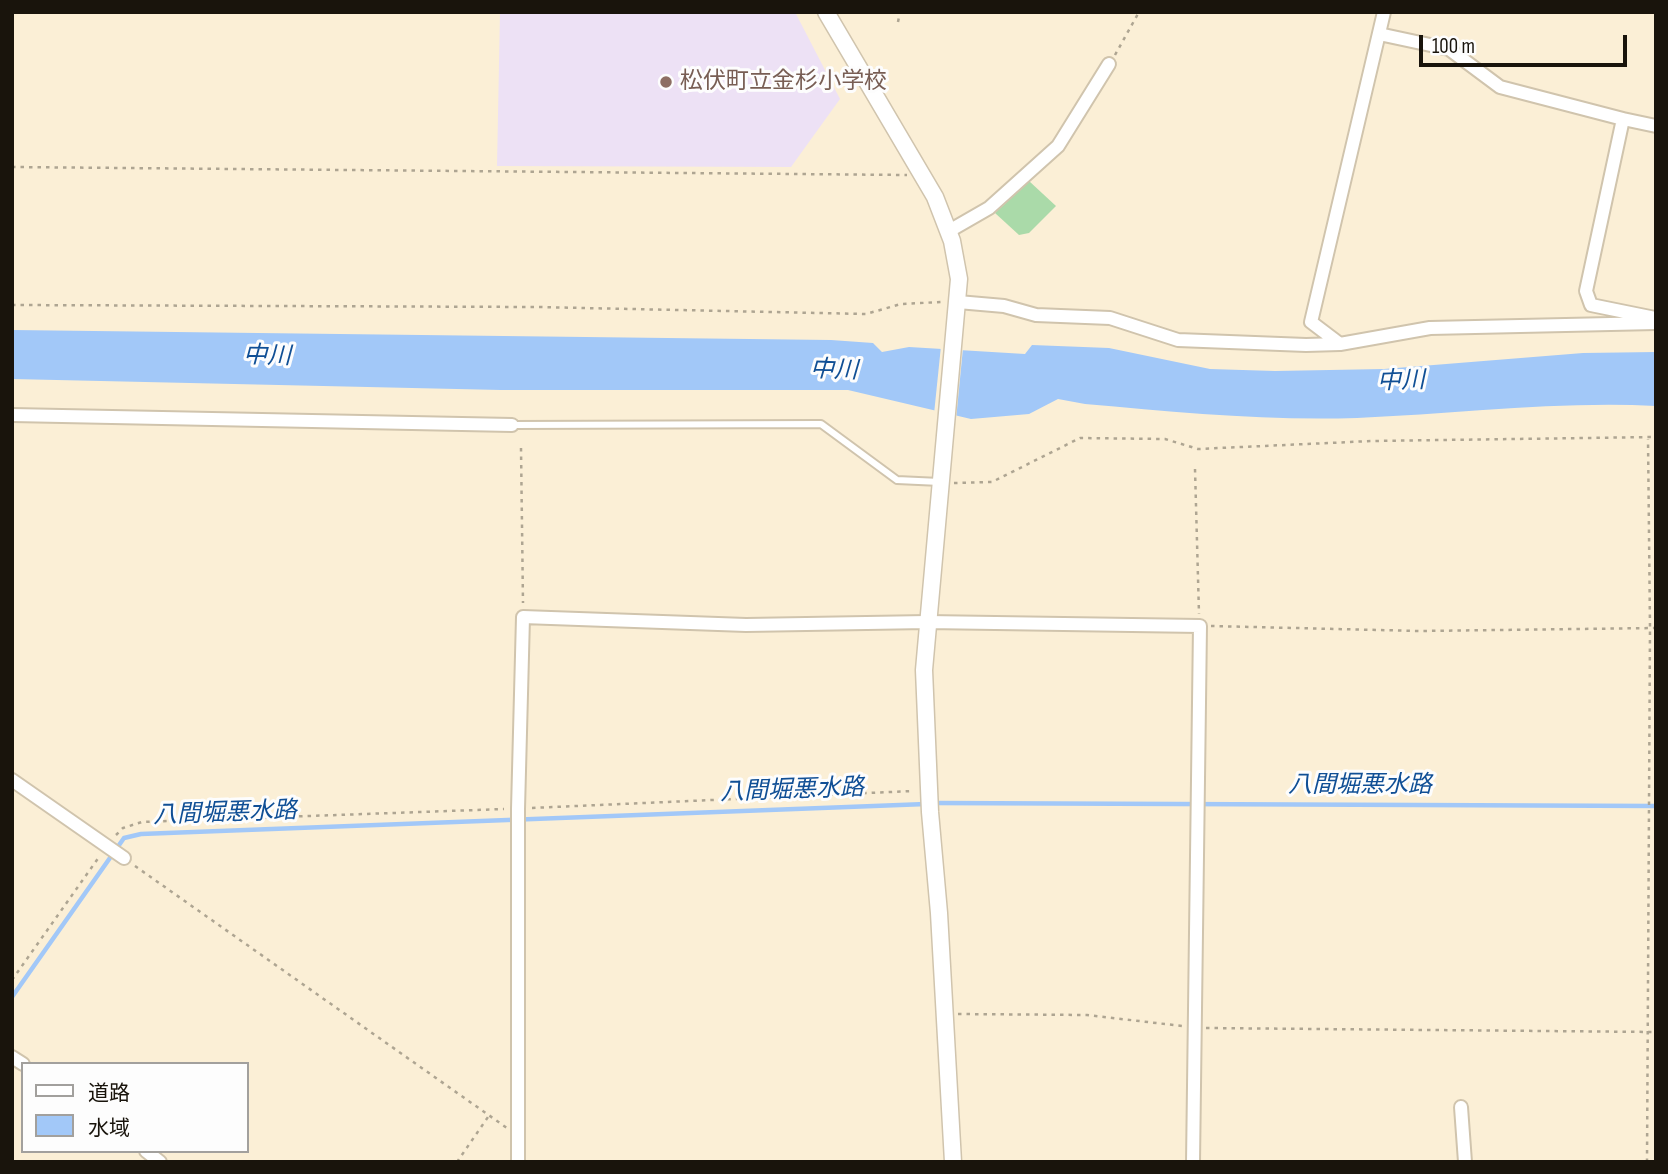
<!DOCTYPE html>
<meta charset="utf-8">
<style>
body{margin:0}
#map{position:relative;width:1668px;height:1174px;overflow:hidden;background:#fbefd6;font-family:"Sofia Sans Condensed","Noto Sans JP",sans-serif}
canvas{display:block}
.frame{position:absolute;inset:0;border:14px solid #19140c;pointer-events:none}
.legend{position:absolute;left:21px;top:1062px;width:228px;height:91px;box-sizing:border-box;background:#fdfdfd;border:2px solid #a2a09d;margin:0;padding:9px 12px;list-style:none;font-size:21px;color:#19140c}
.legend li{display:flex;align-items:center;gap:14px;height:35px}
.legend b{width:35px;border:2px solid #a2a09d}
.scale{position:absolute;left:1419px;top:35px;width:208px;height:32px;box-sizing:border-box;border:4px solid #19140c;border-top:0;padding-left:9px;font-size:21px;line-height:24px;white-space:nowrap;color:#19140c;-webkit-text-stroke:5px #fdfdfd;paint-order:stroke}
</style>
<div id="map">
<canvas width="1668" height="1174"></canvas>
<div class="frame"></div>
<ul class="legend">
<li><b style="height:9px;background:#fff"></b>道路</li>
<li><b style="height:19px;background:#a2c8f8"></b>水域</li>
</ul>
<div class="scale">100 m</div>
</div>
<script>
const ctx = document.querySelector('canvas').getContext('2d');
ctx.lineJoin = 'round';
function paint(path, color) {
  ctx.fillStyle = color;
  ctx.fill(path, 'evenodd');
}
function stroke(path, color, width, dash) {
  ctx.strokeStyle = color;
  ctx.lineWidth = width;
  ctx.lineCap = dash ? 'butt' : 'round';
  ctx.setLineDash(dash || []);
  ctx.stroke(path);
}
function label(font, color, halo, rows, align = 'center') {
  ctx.font = font + ' "Sofia Sans Condensed","Noto Sans JP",sans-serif';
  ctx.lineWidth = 6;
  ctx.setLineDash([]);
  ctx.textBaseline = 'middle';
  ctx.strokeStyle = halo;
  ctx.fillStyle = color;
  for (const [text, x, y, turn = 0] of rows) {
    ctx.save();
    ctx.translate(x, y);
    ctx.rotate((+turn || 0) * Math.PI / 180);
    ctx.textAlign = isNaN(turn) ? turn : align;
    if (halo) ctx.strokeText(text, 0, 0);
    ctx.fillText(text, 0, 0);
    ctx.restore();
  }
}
paint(new Path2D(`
 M500 12H795L840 99 791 167 497 166Z`), '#ede1f5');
paint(new Path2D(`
 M1029 181 1056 206 1029 233 1019 235 995 213Z`), '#aadaa9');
paint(new Path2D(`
 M12 330 831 340 873 343 882 352 909 347 1025 354 1032 345 1109 348 1210 369 1275 371 1384 369 1583 353 1656 352V406C1556 401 1457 414 1357 418 1266 421 1176 412 1085 404L1058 399 1029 414 971 419 848 390H501L12 379Z`), '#a2c8f8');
paint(new Path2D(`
 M941 346 963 348 956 420 934 414Z`), '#fbefd6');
stroke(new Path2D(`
 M935 803 1656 806
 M12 997 124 838 141 834 926 804`), '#a2c8f8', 4.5);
const service = new Path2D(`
 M512 425 821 424 897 480 940 482`);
const minor = new Path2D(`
 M1379 34 1449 49 1500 87 1623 119
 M949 231 989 208 1058 146 1109 64
 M958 302 1004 306 1036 315 1110 318 1178 340 1306 345 1340 344 1430 328 1656 323
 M1655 318 1591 305 1586 291 1623 119 1656 126
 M1340 344 1311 322 1384 12
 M12 415 512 425
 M12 780 124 858
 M12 1057 23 1064
 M1461 1107 1465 1162
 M146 1151 160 1162
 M518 1162V809L523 617 746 625 927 622 1200 626 1193 1162`);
const tertiary = new Path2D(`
 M826 12 935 197 952 241 959 279 924 670 930 812 939 913 953 1162`);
stroke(service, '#d0c4ad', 10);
stroke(minor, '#d0c4ad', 16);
stroke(tertiary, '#d0c4ad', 19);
stroke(new Path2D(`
 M898 22 900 12
 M1115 55 1139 12
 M12 167 907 175
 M12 305 537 307 866 314 901 304 941 302
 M521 448 523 603
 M1195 469 1199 614
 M954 483 992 482 1080 438 1165 439 1198 449 1372 441 1656 437
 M1211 626 1420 631 1656 628
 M532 808 913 791
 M116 835 123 828 142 822 504 809
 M135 866 507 1128
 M12 980 99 857
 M958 1014 1087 1015 1182 1026
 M1206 1028 1656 1032
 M457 1162 488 1117
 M1647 1162 1650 628 1648 439`), '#aea592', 2.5, [3.5, 5]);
stroke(service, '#fff', 6);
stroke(minor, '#fff', 12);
stroke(tertiary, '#fff', 16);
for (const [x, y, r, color] of [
 [666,82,7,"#8d6e63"]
]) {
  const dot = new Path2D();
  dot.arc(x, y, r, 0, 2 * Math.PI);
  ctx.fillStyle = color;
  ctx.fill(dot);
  stroke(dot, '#fdfdfd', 2.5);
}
label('23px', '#785e54', '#fdfdfd', [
 ["松伏町立金杉小学校",680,82]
], 'left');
label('italic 24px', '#104f95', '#fdfdfd', [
 ["中川",267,357,1],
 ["中川",834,371,2],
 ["中川",1401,382,-2],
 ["八間堀悪水路",1360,786],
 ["八間堀悪水路",792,791,-2],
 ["八間堀悪水路",225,814,-2]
]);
</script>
